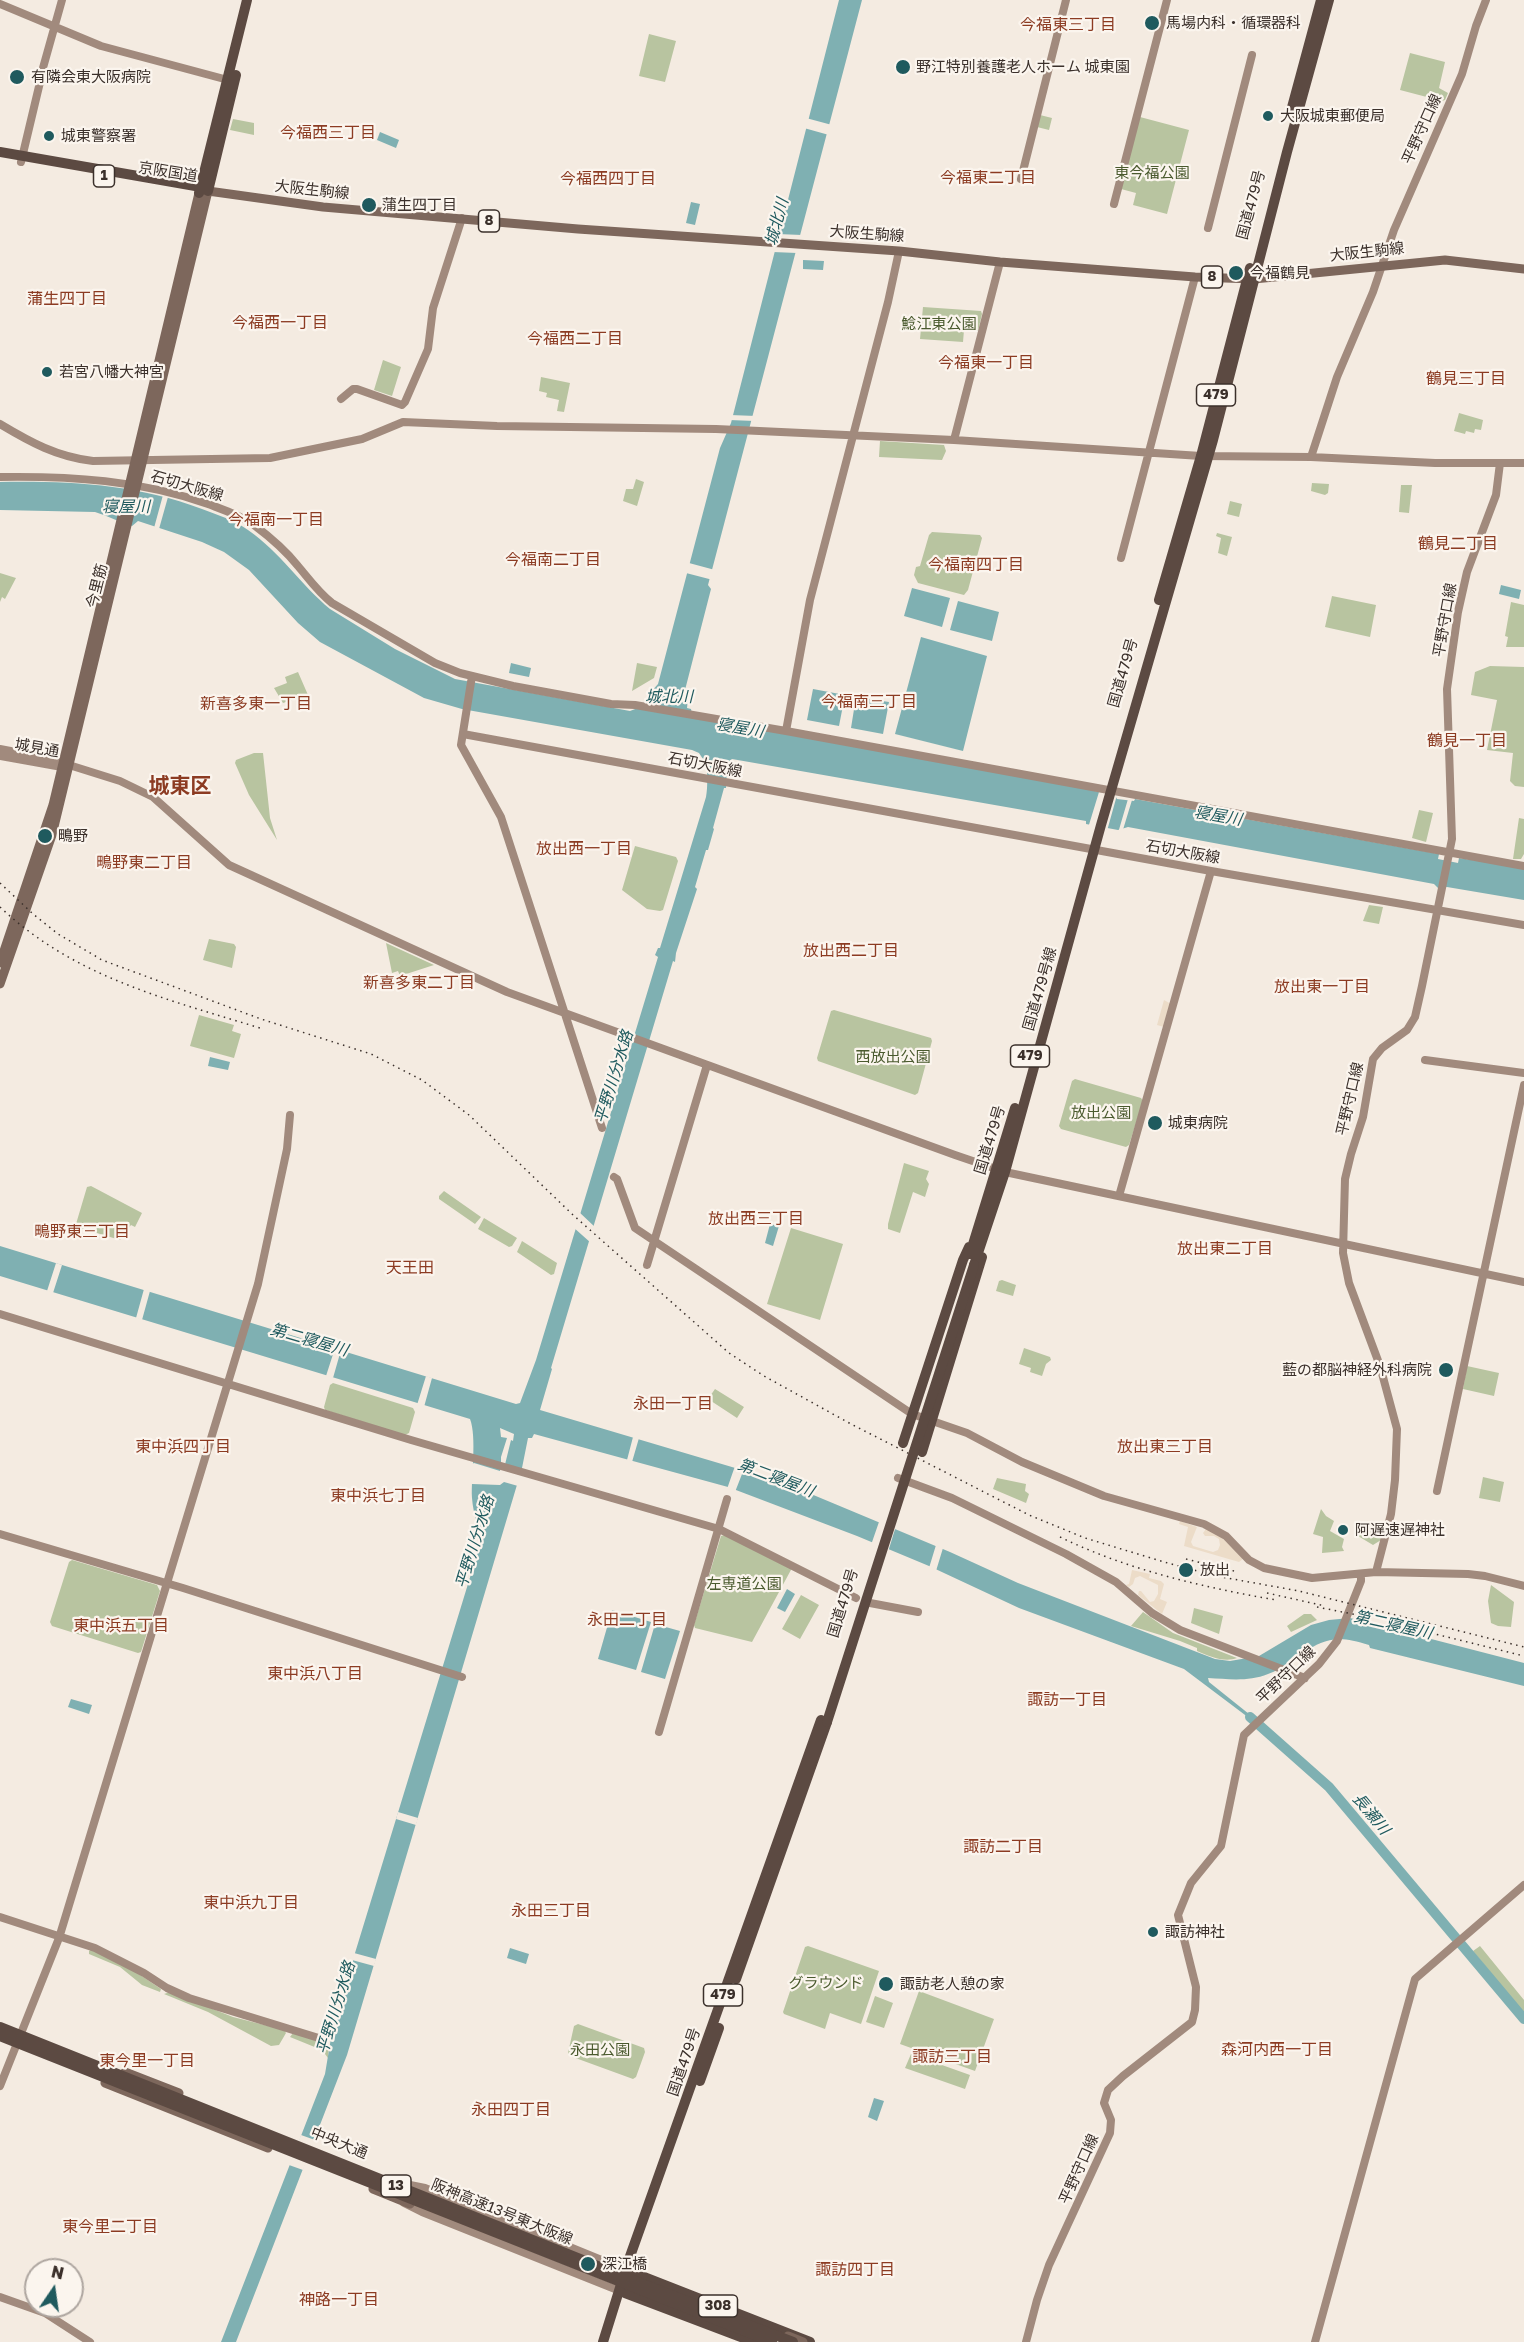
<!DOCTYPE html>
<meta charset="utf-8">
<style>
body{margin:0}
#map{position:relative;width:1524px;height:2342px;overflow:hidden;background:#f4ebe1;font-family:"Golos Text",sans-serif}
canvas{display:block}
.north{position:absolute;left:24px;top:2258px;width:60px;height:60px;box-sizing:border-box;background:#fbf5ee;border:2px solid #aea6a0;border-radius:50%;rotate:13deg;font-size:16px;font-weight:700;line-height:24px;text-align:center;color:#3b302b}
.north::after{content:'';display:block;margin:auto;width:21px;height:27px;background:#1f5a5e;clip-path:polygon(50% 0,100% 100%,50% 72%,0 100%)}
</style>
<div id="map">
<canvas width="1524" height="2342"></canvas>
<div class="north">N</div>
</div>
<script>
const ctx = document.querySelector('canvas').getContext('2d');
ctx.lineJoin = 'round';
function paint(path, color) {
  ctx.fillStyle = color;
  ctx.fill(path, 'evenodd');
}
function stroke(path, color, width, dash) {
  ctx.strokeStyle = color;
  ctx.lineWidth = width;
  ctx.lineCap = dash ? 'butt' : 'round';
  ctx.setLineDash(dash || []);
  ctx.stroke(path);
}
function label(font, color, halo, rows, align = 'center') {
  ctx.font = font + ' "Golos Text","Noto Sans JP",sans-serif';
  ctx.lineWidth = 4.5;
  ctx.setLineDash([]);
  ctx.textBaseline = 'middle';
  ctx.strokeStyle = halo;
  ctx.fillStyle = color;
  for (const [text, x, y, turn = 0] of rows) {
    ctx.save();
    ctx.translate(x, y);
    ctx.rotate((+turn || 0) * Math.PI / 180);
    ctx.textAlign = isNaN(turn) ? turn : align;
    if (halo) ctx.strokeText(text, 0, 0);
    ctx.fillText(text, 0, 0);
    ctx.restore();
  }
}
paint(new Path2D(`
 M649 34 676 41 665 82 639 76Z
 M1410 53 1445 62 1439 88 1448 93 1445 100 1442 101 1400 90Z
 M1040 115 1052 118 1049 130 1037 127Z
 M1140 117 1189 130 1167 214 1133 205 1136 193 1121 189Z
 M233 119 254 123V135L230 130Z
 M923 307 981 311 982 314 978 331 964 330 963 342 920 339Z
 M383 360 401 367 392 396 374 390Z
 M541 377 570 383 564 412 557 411 559 400 546 397 547 393 539 391Z
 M1459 413 1483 420 1481 430 1475 429 1474 433 1466 431 1465 434 1454 431Z
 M880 441 944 445 946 451 942 460 879 457Z
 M636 479 644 482 637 506 623 501 626 489H633Z
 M1312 483 1329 484 1328 493 1325 495 1311 491Z
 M1401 485H1412L1409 513 1399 512Z
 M1230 501 1242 504 1239 517 1227 514Z
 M932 532 980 535 982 538 968 590 964 595 918 583 914 575 916 567 920 566 929 535Z
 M1217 533 1232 537 1227 556 1218 553 1221 538 1216 536Z
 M0 573 16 578 5 599 2 597 0 602Z
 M1332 596 1376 605 1370 637 1325 627Z
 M1511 602 1524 605V647H1506L1508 637 1505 636Z
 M637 663 657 667 654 678 632 691Z
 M1490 666 1524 667V787L1515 786 1510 781 1513 753 1487 750 1497 700 1471 695 1475 672Z
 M298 672 308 695 283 703 274 688 287 683 285 677Z
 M254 753H263L270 818 277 840 249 795 235 763 236 760Z
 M1419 810 1433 813 1426 842 1412 838Z
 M1519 818 1524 819V854L1521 859H1513Z
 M635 846 676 857 678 861 663 910 660 911 647 909 622 890Z
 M1369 905 1383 907 1379 924 1363 921Z
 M209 939 234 944 236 947 232 968 203 960Z
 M386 943 434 965 400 976 398 971 392 973Z
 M834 1010 931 1038 932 1041 918 1093 915 1095 818 1061 817 1058 831 1011Z
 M199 1015 234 1025 232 1031 241 1034 234 1058 190 1046Z
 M1075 1079 1141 1098 1143 1101 1129 1145 1126 1147 1061 1129 1059 1126 1072 1081Z
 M904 1163 929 1171 926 1179 929 1184 925 1197 913 1192 900 1233 888 1229V1224Z
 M91 1186 142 1213 135 1227 131 1225 120 1240 77 1227 76 1224 87 1187Z
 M444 1191 481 1217 475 1224 439 1199V1196Z
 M484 1218 517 1238 512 1246 509 1247 478 1229Z
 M791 1228 843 1244 820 1320 767 1304Z
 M522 1241 557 1263 554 1274 551 1275 517 1252Z
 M1002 1280 1016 1285 1013 1296 996 1291 999 1281Z
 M1024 1348 1050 1357 1051 1360 1046 1364 1042 1376 1030 1372 1031 1368 1019 1364Z
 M1467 1366 1499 1373 1494 1396 1463 1389Z
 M333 1383 413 1408 415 1412 409 1433 405 1435 325 1410 324 1407 330 1385Z
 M715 1389 744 1407 737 1418 708 1399Z
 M1483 1477 1504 1482 1500 1502 1479 1498Z
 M997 1478 1026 1484 1025 1491 1029 1494 1026 1503 993 1489Z
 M1321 1509 1326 1516 1334 1521 1330 1531 1344 1539 1342 1547 1344 1551 1322 1553 1323 1537 1313 1534Z
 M1355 1523 1383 1529 1381 1540 1373 1545 1358 1536 1354 1526Z
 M725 1535 792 1568 752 1642 695 1628 694 1625 721 1536Z
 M72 1560 157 1585 160 1591 141 1652 138 1653 52 1626 50 1622 69 1562Z
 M1491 1585 1514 1602 1511 1627 1498 1626 1491 1623 1488 1601Z
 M801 1595 819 1605 800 1639 782 1629Z
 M1194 1608 1223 1616 1219 1634 1191 1623Z
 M1143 1612 1173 1633 1237 1658C1224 1663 1209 1656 1197 1651V1648L1180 1641 1131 1626Z
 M1304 1614H1311L1317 1620 1291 1632 1287 1626Z
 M808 1946 879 1971 861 2024 830 2013 825 2029 784 2014 783 2012 805 1947Z
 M1480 1946 1524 2000V2014L1473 1951Z
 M92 1949 124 1964 161 1989 160 1992 142 1985 120 1967 89 1954V1951Z
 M919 1991 994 2019 975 2071 900 2044Z
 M170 1992 233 2017 284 2030 286 2033 279 2045 271 2046 208 2012 164 1994Z
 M875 1996 893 2003 884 2028 866 2022Z
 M578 2024 644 2048 645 2052 636 2077 633 2079 570 2056 568 2053 574 2026Z
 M293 2033 329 2045 328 2058 322 2050 290 2037Z
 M911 2054 970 2075 965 2089 905 2068Z`), '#b8c4a0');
paint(new Path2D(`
 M1164 1000 1171 1004 1164 1027 1157 1025Z
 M1180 1521 1197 1527 1191 1542 1193 1546 1213 1552 1218 1550 1220 1545 1219 1539 1214 1536H1205L1203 1533 1206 1529 1220 1536 1244 1558 1239 1562 1184 1546 1188 1527 1179 1524Z
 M1132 1570 1150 1574 1149 1578 1161 1581 1164 1584 1160 1599 1167 1602 1162 1614 1138 1595 1139 1591H1141L1150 1602 1154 1601 1158 1594V1585L1140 1576 1135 1578 1133 1584 1129 1587 1126 1585 1129 1584Z`), '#ecdcc8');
paint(new Path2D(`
 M839 0H862L708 585 711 589 685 690 688 698 687 708 691 709 692 714 1088 789 1116 797 1117 799 1134 801 1135 799 1439 854 1438 859 1458 863 1459 858 1524 868V900L1447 887 1438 888 1434 884 1128 827 1118 830 1086 824V821L732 759 727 764 726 788H724L713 828 714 829 708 850H706L695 887 697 889 676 953 675 962 673 961 551 1368 552 1369 540 1410 742 1470 811 1494 950 1552 1018 1583 1215 1659 1230 1661 1259 1656 1311 1625 1329 1620 1350 1618 1524 1663V1686L1370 1648 1369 1645C1315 1626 1309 1658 1268 1674 1248 1682 1228 1679 1208 1678L1209 1682 1259 1722 1257 1724 1184 1669 1019 1608 929 1566 857 1536 728 1487 534 1434 532 1438H528L522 1468 347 2055 236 2342H221L325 2074 331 2038 355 1953 479 1548C481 1532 473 1515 472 1498 471 1477 477 1437 470 1419L0 1276V1246L516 1404 520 1403 536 1360 658 957 655 955 658 948H660L706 797C708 786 707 776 707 765L699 753 692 750 462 709 424 698 320 642 298 623 249 570 224 552 202 542 138 521 132 526C119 522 108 516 95 512L0 510V482C71 481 135 484 202 509 218 515 234 520 248 530 280 552 301 585 330 609L395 649 455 679 630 711 648 704 651 692 658 684 720 448 731 423ZM500 1428 514 1434 513 1441 511 1440 501 1481V1457L507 1438 501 1437Z
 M380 132 399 140 396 148 377 140Z
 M691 202 700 204 695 225 686 223Z
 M803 260 824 261 823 270 803 269Z
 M1501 585 1521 590 1519 599 1499 594Z
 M912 588 950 598 942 627 904 616Z
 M958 601 999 612 992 641 950 630Z
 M921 637 987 656 963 751 895 734Z
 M511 663 531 668 529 677 509 673Z
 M813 689 845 695 839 726 807 720Z
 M856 697 889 702 883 734 851 728Z
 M210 1057 230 1062 228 1070 208 1066Z
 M770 1224 779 1226 773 1246 765 1243Z
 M787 1589 795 1594 785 1612 777 1608Z
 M612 1610 651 1622 636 1670 598 1659Z
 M655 1624 680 1631 665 1679 641 1672Z
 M71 1699 92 1705 89 1714 68 1707Z
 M510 1948 529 1954 526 1964 507 1958Z
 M874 2098 884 2101 877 2121 868 2117Z`), '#7fb0b2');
paint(new Path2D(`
 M806 118 832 125 829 135 804 128Z
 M777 234 802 235 797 253 773 252Z
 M730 415 756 416 755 421 729 420Z
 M163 495 168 497 159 529 154 528Z
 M689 563 715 570 713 580 686 573Z
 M1099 792 1117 795 1107 831 1088 828Z
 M1128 799 1132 800 1122 833H1118Z
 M578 1211 596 1228 591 1243 573 1227Z
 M56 1263 62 1265 53 1293 47 1291Z
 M144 1289 150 1291 142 1320 136 1318Z
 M335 1348 341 1350 333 1378 326 1376Z
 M426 1376 432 1378 424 1407 417 1405Z
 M633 1437 639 1438 632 1462 627 1460Z
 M474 1463 500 1471 501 1464 520 1469 523 1468 518 1486 504 1482 500 1485 472 1484V1464Z
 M735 1466 744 1469 735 1492 727 1489Z
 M880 1519 896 1526 888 1552 871 1545Z
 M936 1545 943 1548 936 1571 929 1568Z
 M398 1812 418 1818 416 1825 396 1819Z
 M354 1953 376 1959 374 1966 352 1960Z
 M301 2135 315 2140 303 2170 289 2165Z`), '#f4ebe1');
stroke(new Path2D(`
 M1250 1717 1329 1787 1524 2019`), '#7fb0b2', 10);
stroke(new Path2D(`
 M0 4 101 46 228 80
 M41 75 62 0
 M21 162 41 78
 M1021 179 1066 0
 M1114 204 1167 0
 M1208 228 1252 55
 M341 399 353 389H357L402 405 405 402 428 349 433 308 462 218
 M0 424C30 442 57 457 93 461L270 458 362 439 403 422 497 426 716 429 954 440 1201 456 1311 457 1435 463H1524
 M954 440 1000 262
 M1311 457 1337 377 1373 292 1394 230 1462 74 1476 26 1486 0
 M0 477C71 476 140 480 208 504 224 510 240 515 254 525 270 537 286 551 298 566 309 579 318 592 332 603L435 663 460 673 513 686 611 704 635 705 786 731 1524 866
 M1121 558 1195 277
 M472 676 461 745 501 817 602 1128
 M786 731 810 600 888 302 899 251
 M463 734 1211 871 1524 925
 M0 749 63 761 69 765 120 781 153 797 229 865 507 992 955 1155 1005 1172 1524 1282
 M0 756 62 767 66 766
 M1425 1060 1524 1073
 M614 1177 617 1179 635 1228 912 1414 967 1433 1022 1462 1104 1496 1204 1524 1226 1536 1249 1560 1264 1568 1312 1578 1376 1572 1468 1574 1485 1576 1524 1586
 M1119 1196 1211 871
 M647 1265 707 1065
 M0 1314 411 1440 719 1529 856 1598
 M898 1478 952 1498 1066 1554 1116 1582 1152 1613 1180 1630 1305 1678
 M1437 1491 1524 1085
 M0 1534 183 1588 462 1677
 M1376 1572 1391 1514 1395 1480 1397 1429 1380 1366 1349 1283 1343 1253 1345 1179 1351 1154 1363 1117 1373 1059 1382 1048 1407 1030 1415 1017 1422 986 1452 839 1447 689 1458 612 1467 572 1496 495 1500 463
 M870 1603 918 1612
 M659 1732 727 1499
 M0 1917 95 1948 144 1973 167 1988 189 1998 322 2039
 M0 2086 59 1938 258 1284 287 1149 290 1115
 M400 2183 425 2188 626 2270
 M404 2203 422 2212 625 2293
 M0 2297 45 2313 90 2342
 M1026 2342 1037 2300 1049 2265 1110 2133 1111 2120 1104 2103 1108 2090 1123 2076 1192 2022 1195 2010 1196 1987 1178 1915 1191 1883 1221 1846 1244 1735 1319 1664 1337 1641 1361 1581V1575
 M1315 2342 1415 1979 1524 1885`), '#a18a7d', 8);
stroke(new Path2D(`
 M0 963 53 805 199 193
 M0 984 52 835 208 191 323 207 578 229 899 251 1000 262 1195 277 1254 279 1445 260 1524 269
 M125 2072 179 2093
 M105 2083 268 2148
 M373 2189 410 2204`), '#7d675c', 9);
stroke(new Path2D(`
 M1291 111 1321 0
 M0 152 201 187 208 191
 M208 191 236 75
 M199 193 247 0
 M1159 600 1201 456 1250 268
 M970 1254 1015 1108
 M974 1265 1005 1172 1101 825 1213 440 1287 152 1329 0
 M903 1443 963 1260 969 1247
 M922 1452 982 1257
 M736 1979 827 1722
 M700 2081 719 2028
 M626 2270 810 2342
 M625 2293 754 2342
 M603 2342 628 2262 821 1720`), '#5c4a42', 10);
stroke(new Path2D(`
 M0 883 33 914 58 934 102 960 261 1019 371 1054 422 1080 469 1115 572 1214 729 1353 764 1376 851 1424 1029 1515 1085 1538 1164 1562 1216 1576 1299 1591 1524 1647
 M0 907C74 977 166 999 260 1028
 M1060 1537C1128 1570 1202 1587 1276 1600
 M1186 1559 1238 1572
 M1267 1593 1325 1606
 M1317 1607 1373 1618
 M1431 1633 1524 1656`), '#3b302b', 1.5, [1.5, 4.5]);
stroke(new Path2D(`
 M788 2336 803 2342`), '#7d675c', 9);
stroke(new Path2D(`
 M827 1722 974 1265
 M0 2027 640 2283 793 2342
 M0 2036 772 2342`), '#5c4a42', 10);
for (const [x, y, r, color] of [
 [1152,23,8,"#1f5a5e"],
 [903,67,8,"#1f5a5e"],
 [17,77,8,"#1f5a5e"],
 [1268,116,6,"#1f5a5e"],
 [49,136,6,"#1f5a5e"],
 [369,205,8,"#1f5a5e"],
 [1236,273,8,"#1f5a5e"],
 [47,372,6,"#1f5a5e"],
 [45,836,8,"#1f5a5e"],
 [1155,1123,8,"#1f5a5e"],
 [1446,1370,8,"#1f5a5e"],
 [1343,1530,6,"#1f5a5e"],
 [1186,1570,8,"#1f5a5e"],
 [1153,1932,6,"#1f5a5e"],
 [886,1984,8,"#1f5a5e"],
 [588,2264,8,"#1f5a5e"]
]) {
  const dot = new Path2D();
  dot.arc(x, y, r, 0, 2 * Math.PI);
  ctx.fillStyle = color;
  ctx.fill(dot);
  stroke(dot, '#fbf5ee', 2);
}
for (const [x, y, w] of [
 [104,176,21],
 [489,221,21],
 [1212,277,21],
 [1216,395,39],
 [1030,1056,39],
 [723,1995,39],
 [396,2186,30],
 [718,2306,39]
]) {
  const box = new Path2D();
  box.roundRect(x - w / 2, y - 11, w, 22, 4.5);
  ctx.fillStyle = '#fbf5ee';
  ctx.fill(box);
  stroke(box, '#3b302b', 1.5);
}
label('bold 14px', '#3b302b', null, [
 ["1",104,176],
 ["8",489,221],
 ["8",1212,277],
 ["479",1216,395],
 ["479",1030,1056],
 ["479",723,1995],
 ["13",396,2186],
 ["308",718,2306]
]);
label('15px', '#3b302b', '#fbf5ee', [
 ["馬場内科・循環器科",1166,23],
 ["野江特別養護老人ホーム 城東園",916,67],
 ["有隣会東大阪病院",31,77],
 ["大阪城東郵便局",1280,116],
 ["城東警察署",61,136],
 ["蒲生四丁目",382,205],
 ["今福鶴見",1250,273],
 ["若宮八幡大神宮",59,372],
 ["鴫野",58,836],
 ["城東病院",1168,1123],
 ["藍の都脳神経外科病院",1432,1370,"right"],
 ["阿遅速遅神社",1355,1530],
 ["放出",1200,1570],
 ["諏訪神社",1165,1932],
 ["諏訪老人憩の家",900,1984],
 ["深江橋",602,2264]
], 'left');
label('15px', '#3b302b', '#fbf5ee', [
 ["平野守口線",1422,129,-66],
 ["京阪国道",168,172,9],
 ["大阪生駒線",312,190,6],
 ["国道479号",1251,205,-75],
 ["大阪生駒線",867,234,4],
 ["大阪生駒線",1367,252,-6],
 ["石切大阪線",187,486,16],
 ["今里筋",97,586,-76],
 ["平野守口線",1445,620,-80],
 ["国道479号",1123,673,-74],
 ["城見通",37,748,10],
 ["石切大阪線",705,765,11],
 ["石切大阪線",1183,852,10],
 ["国道479号線",1040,989,-74],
 ["平野守口線",1350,1099,-77],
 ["国道479号",990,1140,-73],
 ["国道479号",843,1603,-73],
 ["平野守口線",1286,1675,-44],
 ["国道479号",684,2062,-71],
 ["中央大通",339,2143,22],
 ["平野守口線",1079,2169,-66],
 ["阪神高速13号東大阪線",502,2212,22]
]);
label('15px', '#4a5a2e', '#fbf5ee', [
 ["東今福公園",1152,173],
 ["鯰江東公園",939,324],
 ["西放出公園",893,1057],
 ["放出公園",1101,1113],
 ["左専道公園",744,1584],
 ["グラウンド",826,1983],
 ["永田公園",600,2050]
]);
label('16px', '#8c3b22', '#fbf5ee', [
 ["今福東三丁目",1068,25],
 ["今福西三丁目",328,133],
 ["今福東二丁目",988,178],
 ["今福西四丁目",608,179],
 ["蒲生四丁目",67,299],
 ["今福西一丁目",280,323],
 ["今福西二丁目",575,339],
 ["今福東一丁目",986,363],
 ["鶴見三丁目",1466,379],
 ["今福南一丁目",276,520],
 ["鶴見二丁目",1458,544],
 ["今福南二丁目",553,560],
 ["今福南四丁目",976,565],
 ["今福南三丁目",869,702],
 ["新喜多東一丁目",256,704],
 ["鶴見一丁目",1467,741],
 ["放出西一丁目",584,849],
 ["鴫野東二丁目",144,863],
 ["放出西二丁目",851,951],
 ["新喜多東二丁目",419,983],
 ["放出東一丁目",1322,987],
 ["放出西三丁目",756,1219],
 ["鴫野東三丁目",82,1232],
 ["放出東二丁目",1225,1249],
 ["天王田",410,1268],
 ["永田一丁目",673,1404],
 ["東中浜四丁目",183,1447],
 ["放出東三丁目",1165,1447],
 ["東中浜七丁目",378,1496],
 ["永田二丁目",627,1620],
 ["東中浜五丁目",121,1626],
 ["東中浜八丁目",315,1674],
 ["諏訪一丁目",1067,1700],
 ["諏訪二丁目",1003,1847],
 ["東中浜九丁目",251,1903],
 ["永田三丁目",551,1911],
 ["森河内西一丁目",1277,2050],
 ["諏訪三丁目",952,2057],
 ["東今里一丁目",147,2061],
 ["永田四丁目",511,2110],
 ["東今里二丁目",110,2227],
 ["諏訪四丁目",855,2270],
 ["神路一丁目",339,2300]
]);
label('italic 16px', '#1f5a5e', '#fbf5ee', [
 ["城北川",777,222,-75],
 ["寝屋川",126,507],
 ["城北川",669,697],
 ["寝屋川",740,728,10],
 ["寝屋川",1218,816,10],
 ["平野川分水路",614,1077,-73],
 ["第二寝屋川",309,1340,16],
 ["第二寝屋川",776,1478,21],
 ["平野川分水路",475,1542,-73],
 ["第二寝屋川",1393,1625,13],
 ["長瀬川",1371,1814,50],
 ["平野川分水路",336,2008,-73]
]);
label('bold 21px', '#8c3b22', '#fbf5ee', [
 ["城東区",180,786]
]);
</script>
